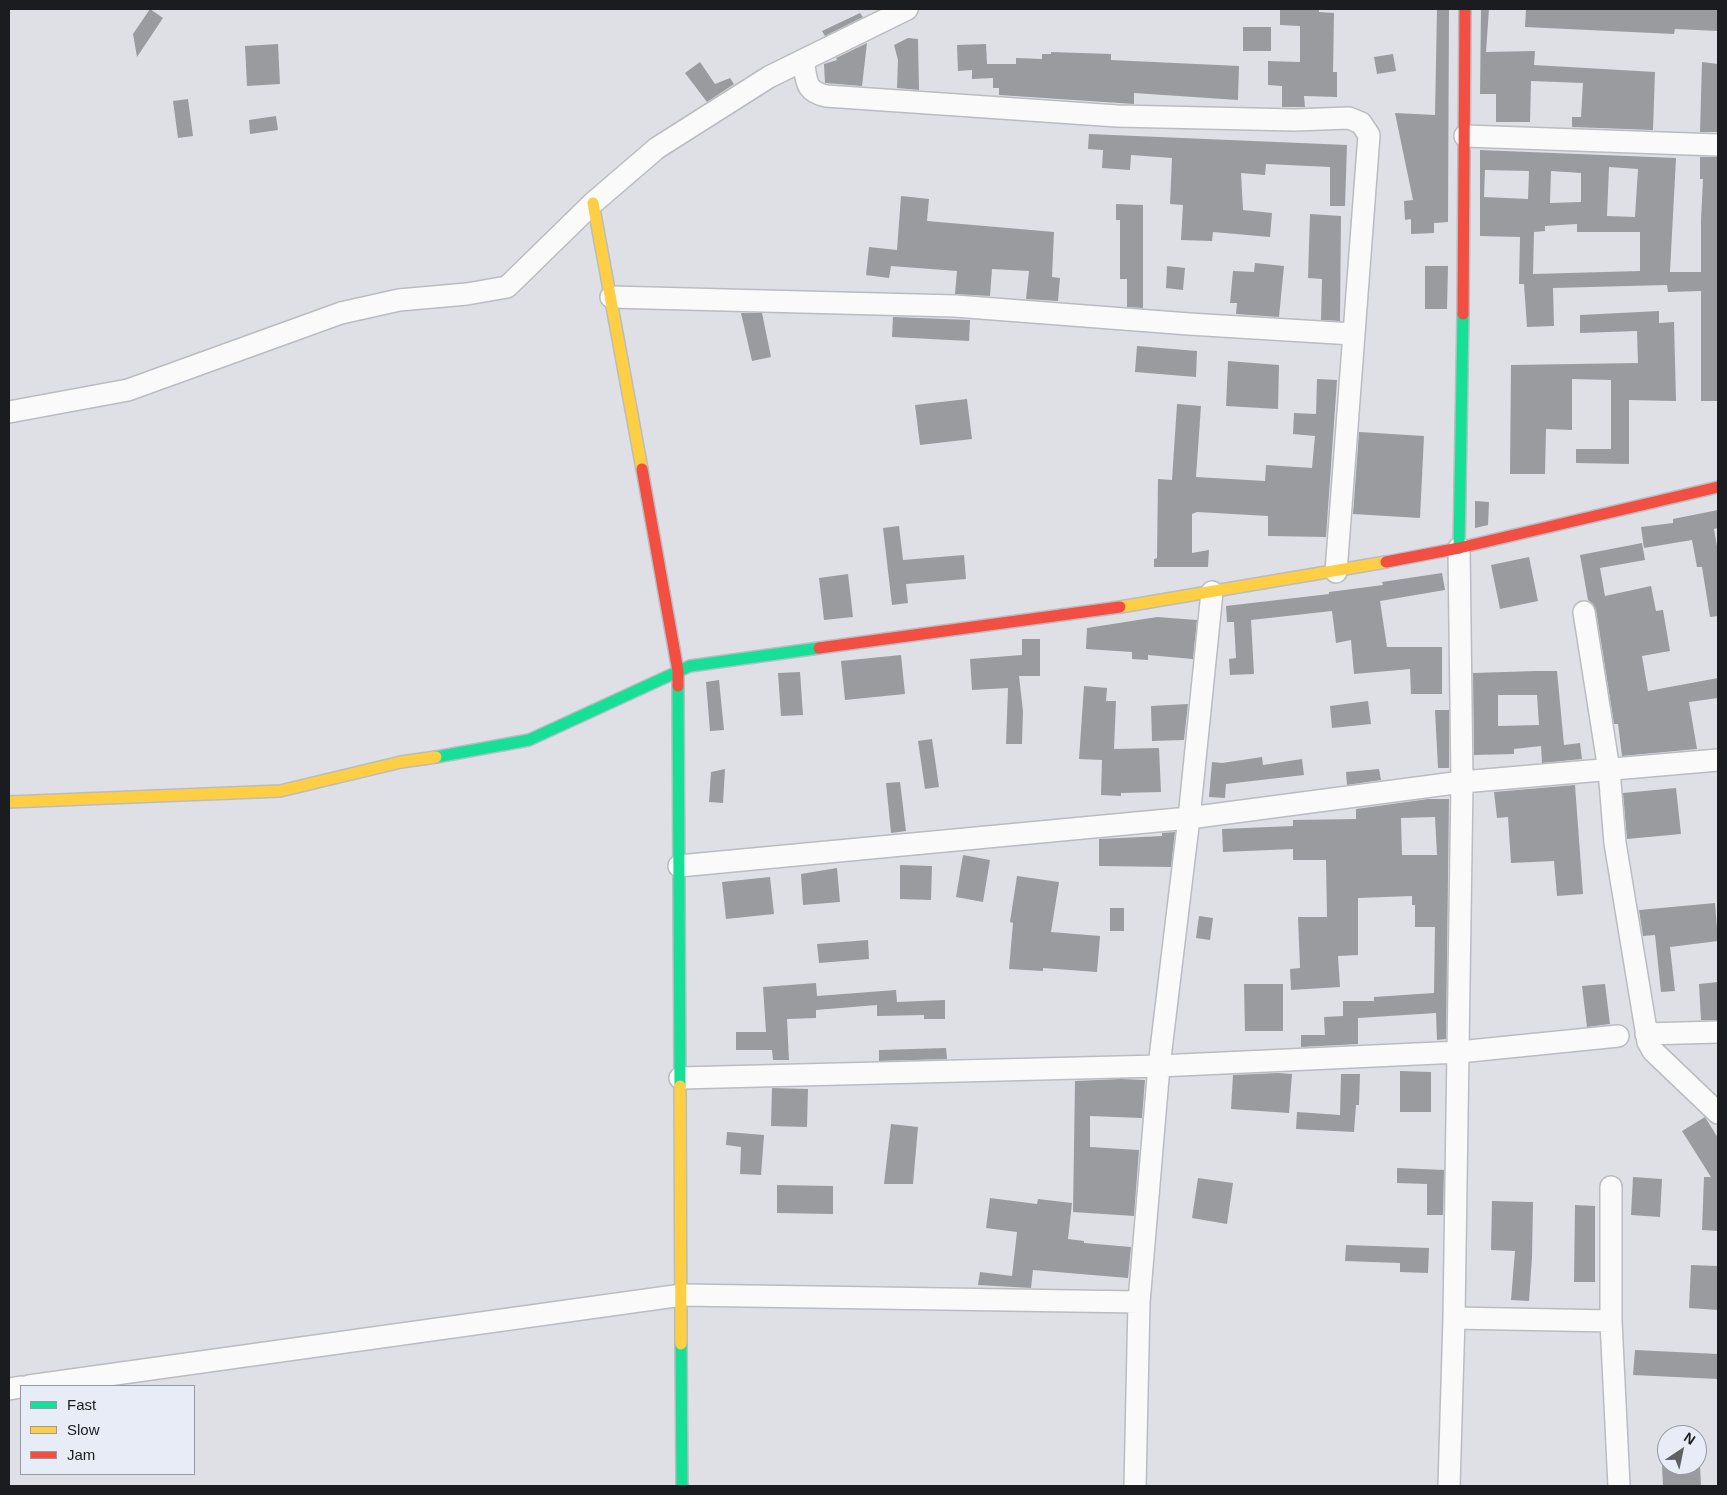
<!DOCTYPE html>
<style>
body{margin:0}
#map{position:relative;width:1727px;height:1495px;overflow:hidden;background:#dee0e6;font-family:Helvetica,sans-serif}
canvas{display:block}
.frame{position:absolute;inset:0;border:10px solid #1a1c1f;pointer-events:none}
.legend{position:absolute;left:20px;top:1385px;width:175px;height:90px;box-sizing:border-box;background:#e7ecf6;border:1px solid #9599a0;margin:0;padding:6px 9px;list-style:none;font-size:15px;color:#1a1c1f}
.legend li{display:flex;align-items:center;gap:10px;height:25px}
.legend b{width:25px;border:1px solid #9599a0}
.north{position:absolute;left:1657px;top:1425px;width:50px;height:50px;box-sizing:border-box;background:#e7ecf6;border:1px solid #9599a0;border-radius:50%;rotate:34deg;font-size:14px;font-weight:700;line-height:20px;text-align:center;color:#1a1c1f}
.north::after{content:'';display:block;margin:auto;width:18px;height:22px;background:#5f6165;clip-path:polygon(50% 0,100% 100%,50% 72%,0 100%)}
</style>
<div id="map">
<canvas width="1727" height="1495"></canvas>
<div class="frame"></div>
<ul class="legend">
<li><b style="height:6px;background:#16e098"></b>Fast</li>
<li><b style="height:6px;background:#ffcf43"></b>Slow</li>
<li><b style="height:6px;background:#f24e42"></b>Jam</li>
</ul>
<div class="north">N</div>
</div>
<script>
const ctx = document.querySelector('canvas').getContext('2d');
ctx.lineJoin = 'round';
function paint(path, color) {
  ctx.fillStyle = color;
  ctx.fill(path, 'evenodd');
}
function stroke(path, color, width, dash) {
  ctx.strokeStyle = color;
  ctx.lineWidth = width;
  ctx.lineCap = dash ? 'butt' : 'round';
  ctx.setLineDash(dash || []);
  ctx.stroke(path);
}
paint(new Path2D(`
 M150 9 163 18 137 57 133 34Z
 M1280 9H1319V12L1334 13 1333 72H1337V97L1304 96 1305 107H1282V86L1268 85V61L1300 62V26L1280 25Z
 M1437 9H1449L1448 222 1434 223V233L1411 234V219L1405 220 1404 201 1413 200 1395 113 1435 115Z
 M1481 9H1489L1486 52 1535 51 1534 65 1655 72 1653 130 1572 127V117H1581L1583 83 1531 81 1530 122H1496V94H1480Z
 M1526 9H1718V31L1675 29 1674 34 1525 27Z
 M860 13 863 17 825 36 822 31Z
 M1243 27H1271V51H1243Z
 M908 38 918 39 919 90 897 88 898 60 894 45Z
 M867 43 862 86 825 83 824 64 837 60 836 58Z
 M278 44 280 84 247 86 245 46Z
 M986 44 987 64H1016V58L1042 59V54H1051V52L1111 54V60L1239 66 1238 100 1134 93V104L999 95V88H993V78L972 79V70L958 71 957 45Z
 M1393 54 1396 71 1377 74 1374 57Z
 M700 62 715 84 730 78 734 84 707 102 685 73Z
 M1702 62 1718 64V132H1700Z
 M188 99 193 136 178 138 173 101Z
 M276 116 278 130 250 134 249 120Z
 M1089 134 1347 145 1345 206H1330V167L1266 164 1265 175 1241 173 1243 210 1272 213 1270 237 1213 232 1212 241 1181 240 1183 205 1170 204 1172 158 1131 155 1130 170 1102 168 1103 150 1088 149Z
 M1480 150 1676 158 1670 272H1701V220L1703 179H1700V157H1718L1717 401H1701V291L1668 292 1667 285 1553 288 1554 326 1527 327 1524 284H1519L1520 237 1480 236ZM1609 167 1638 169 1635 217 1607 216ZM1485 170 1529 171 1528 199 1484 197ZM1551 171 1581 173V202L1550 203ZM1577 224V232H1640V271L1533 274 1534 232 1545 231V226Z
 M901 196 929 199 927 221 1054 232 1052 277 1060 278 1058 301 1026 299 1029 271 992 269 990 296 955 294 957 271 891 266 889 278 866 275 869 247 897 250Z
 M1116 204 1143 205V308L1127 307V279H1120V220H1116Z
 M1310 214 1341 216 1340 321 1321 320 1322 279 1308 278Z
 M1255 263 1284 266 1279 317 1236 314 1237 303H1230L1233 271 1254 272Z
 M1167 266 1185 268 1183 290 1166 288Z
 M1425 266H1448L1447 309H1425Z
 M1659 311V323L1674 322 1676 401 1629 400V464L1576 463V449H1611V380L1572 379V430L1546 429 1545 474H1510L1511 365 1638 363 1637 331 1580 333V315Z
 M741 313H762L771 357 752 361Z
 M893 317 970 320 969 341 892 337Z
 M1137 346 1197 351 1196 377 1135 372Z
 M1228 361 1279 365 1278 409 1226 406Z
 M1317 379 1337 380 1326 537 1268 536V516L1197 512 1192 514V553L1209 550 1208 567H1154V559L1157 558 1158 479 1172 480 1177 404 1201 406 1196 477 1265 481 1266 465 1312 468 1315 436 1293 434 1294 413 1316 414Z
 M967 399 972 439 920 445 915 405Z
 M1359 432 1424 436 1420 518 1353 514Z
 M1475 501 1489 502 1488 525 1475 528Z
 M1718 510V528L1714 529 1718 552V616L1710 617 1702 567H1697L1692 540 1644 548 1641 527 1673 523V519Z
 M899 526 903 560 964 555 966 579 906 584 908 603 892 605 883 528Z
 M1642 543 1645 560 1600 568 1605 596 1651 586 1656 611 1663 610 1670 651 1642 656 1648 691 1718 678V698L1689 702 1697 749 1622 756 1618 724H1614L1596 610 1593 604 1588 600 1580 555Z
 M1529 557 1538 601 1500 609 1491 565Z
 M1442 573 1445 590 1380 601 1387 647H1442V694H1411L1410 669 1354 674 1351 640 1336 643 1332 611 1251 620 1254 674 1230 675 1229 659 1236 658 1234 622H1227L1226 606 1329 594V592L1383 585 1382 582Z
 M848 574 853 617 824 620 819 578Z
 M1157 617 1197 620 1193 659 1148 655V660L1132 659V652L1086 649 1087 628Z
 M1022 639H1040V676H1019L1023 711 1022 744H1006L1008 688 972 690 970 659 1022 655Z
 M901 655 905 694 845 700 841 661Z
 M1536 671H1557L1564 745 1580 743 1582 759 1542 763 1541 746 1514 749V754L1474 755 1473 673ZM1498 695H1537L1539 725 1498 726Z
 M800 672 803 715 781 716 778 673Z
 M719 680 724 730 710 731 706 682Z
 M1084 686 1107 688 1106 701H1116L1114 749 1159 748 1161 792 1121 793V796L1101 795 1102 760 1079 759Z
 M1368 701 1371 724 1332 728 1330 706Z
 M1188 704 1184 740 1152 741 1151 706Z
 M1435 710H1449V768H1438Z
 M932 739 939 787 925 789 918 741Z
 M1262 757 1263 765 1302 759 1304 775 1226 784 1225 798 1209 797 1212 762 1222 763Z
 M725 769 723 803 709 802 711 772Z
 M1379 769 1381 780 1347 785 1346 772Z
 M900 782 906 831 891 833 886 783Z
 M1575 785 1583 894 1557 896 1554 861 1511 863 1508 817 1497 818 1494 792Z
 M1676 788 1681 834 1627 839 1623 793Z
 M1428 799H1449L1446 1039 1437 1040 1436 1013 1358 1018V1044L1301 1047V1035H1325L1324 1017 1343 1016V1001H1374V997L1434 993 1435 927H1415V905H1412V896L1358 898V955L1338 956 1340 987 1291 990 1290 969 1300 968 1298 917H1327L1326 860H1293V849L1223 852 1222 829 1293 826V820L1356 819V809ZM1435 817 1437 855H1402L1401 818Z
 M1175 832 1171 867 1099 866V839L1162 836V833Z
 M963 855 990 860 983 902 956 897Z
 M900 865 932 866 931 900 900 899Z
 M837 868 840 902 803 905 801 874Z
 M1017 876 1059 882 1051 932 1100 936 1097 972 1043 968V971L1009 969 1013 923 1010 922Z
 M770 877 774 914 726 919 722 882Z
 M1715 903 1718 941 1670 947 1675 991 1661 992 1655 935 1643 936 1639 910Z
 M1110 908H1124V931H1110Z
 M1199 916 1213 918 1210 940 1196 938Z
 M868 940 869 959 819 963 817 944Z
 M1718 982V1020H1701L1699 984Z
 M816 983 817 996 896 990 897 1002 945 1000V1019H924V1015L877 1016V1005L816 1010V1018L787 1019 789 1060H773L772 1050H736V1032H766L763 987Z
 M1244 984H1283V1031H1245Z
 M1605 984 1610 1024 1587 1027 1582 986Z
 M946 1048 947 1059 879 1061V1050Z
 M1400 1071 1431 1072V1112H1400Z
 M1278 1073 1292 1074 1289 1113 1231 1109 1233 1075Z
 M1341 1074H1360L1359 1105H1356L1354 1132 1296 1129 1297 1112 1340 1115Z
 M1121 1079 1145 1080 1142 1118 1090 1116V1147L1139 1150 1134 1216 1073 1212 1075 1081Z
 M772 1088 808 1089 807 1127 771 1126Z
 M1705 1117 1718 1138V1231L1702 1230 1704 1177H1711L1682 1131Z
 M891 1124 918 1127 913 1184H884Z
 M727 1132 764 1135 761 1175 740 1174 741 1147 726 1145Z
 M1397 1168 1444 1170 1443 1215H1427V1184L1397 1183Z
 M1633 1177 1662 1179 1660 1217 1631 1215Z
 M1198 1178 1233 1183 1227 1224 1192 1218Z
 M777 1185 833 1186V1214L777 1213Z
 M990 1198 1037 1204 1038 1199 1072 1203 1068 1239 1084 1241V1243L1131 1247 1128 1278 1033 1270 1031 1288 978 1285 980 1272 1012 1276 1017 1232 986 1228Z
 M1492 1201 1533 1202 1532 1257 1529 1301 1511 1300 1515 1251 1491 1250Z
 M1575 1205 1595 1206V1282H1574Z
 M1346 1245 1429 1248 1428 1273 1400 1272V1263L1345 1261Z
 M1691 1265 1718 1266V1310L1689 1308Z
 M1635 1350 1718 1354V1379L1633 1375Z
 M1662 1465H1700L1701 1486H1663Z`), '#9a9b9f');
const street = new Path2D(`
 M803 60C807 80 804 91 826 96L1117 116 1295 120 1349 118 1361 123 1369 135 1336 572
 M1465 136 1718 145
 M611 297 955 306 1189 324 1353 334
 M9 412 128 390 341 313 399 300 467 294 507 287 593 203 657 148 769 77 907 9
 M1584 612 1609 770 1615 843 1648 1042 1653 1051 1718 1113
 M679 866 1189 818 1462 782 1718 760
 M1646 1034 1718 1032
 M680 1078 1159 1066 1459 1052 1618 1036
 M1611 1187V1321L1619 1486
 M1454 1318 1611 1321
 M29 1386 682 1295 1139 1302
 M9 1389 21 1387
 M1135 1486 1139 1302 1159 1066 1189 818 1212 592
 M1449 1486 1454 1318 1462 782 1459 548`);
const fast = new Path2D(`
 M1459 548 1463 314
 M678 686 680 1086
 M436 757 529 740 690 666 819 648
 M681 1344 682 1486`);
const slow = new Path2D(`
 M593 203 642 469
 M1120 607 1386 562
 M9 802 280 791 401 762 436 757
 M680 1086 681 1344`);
const jam = new Path2D(`
 M1463 314 1465 9
 M642 469 678 671V686
 M1386 562 1459 548 1718 487
 M819 648 1120 607`);
stroke(street, '#babcc0', 24);
stroke(fast, '#babcc0', 14);
stroke(slow, '#babcc0', 14);
stroke(jam, '#babcc0', 14);
stroke(street, '#fafafb', 21);
stroke(fast, '#16e098', 11);
stroke(slow, '#ffcf43', 11);
stroke(jam, '#f24e42', 11);
</script>
